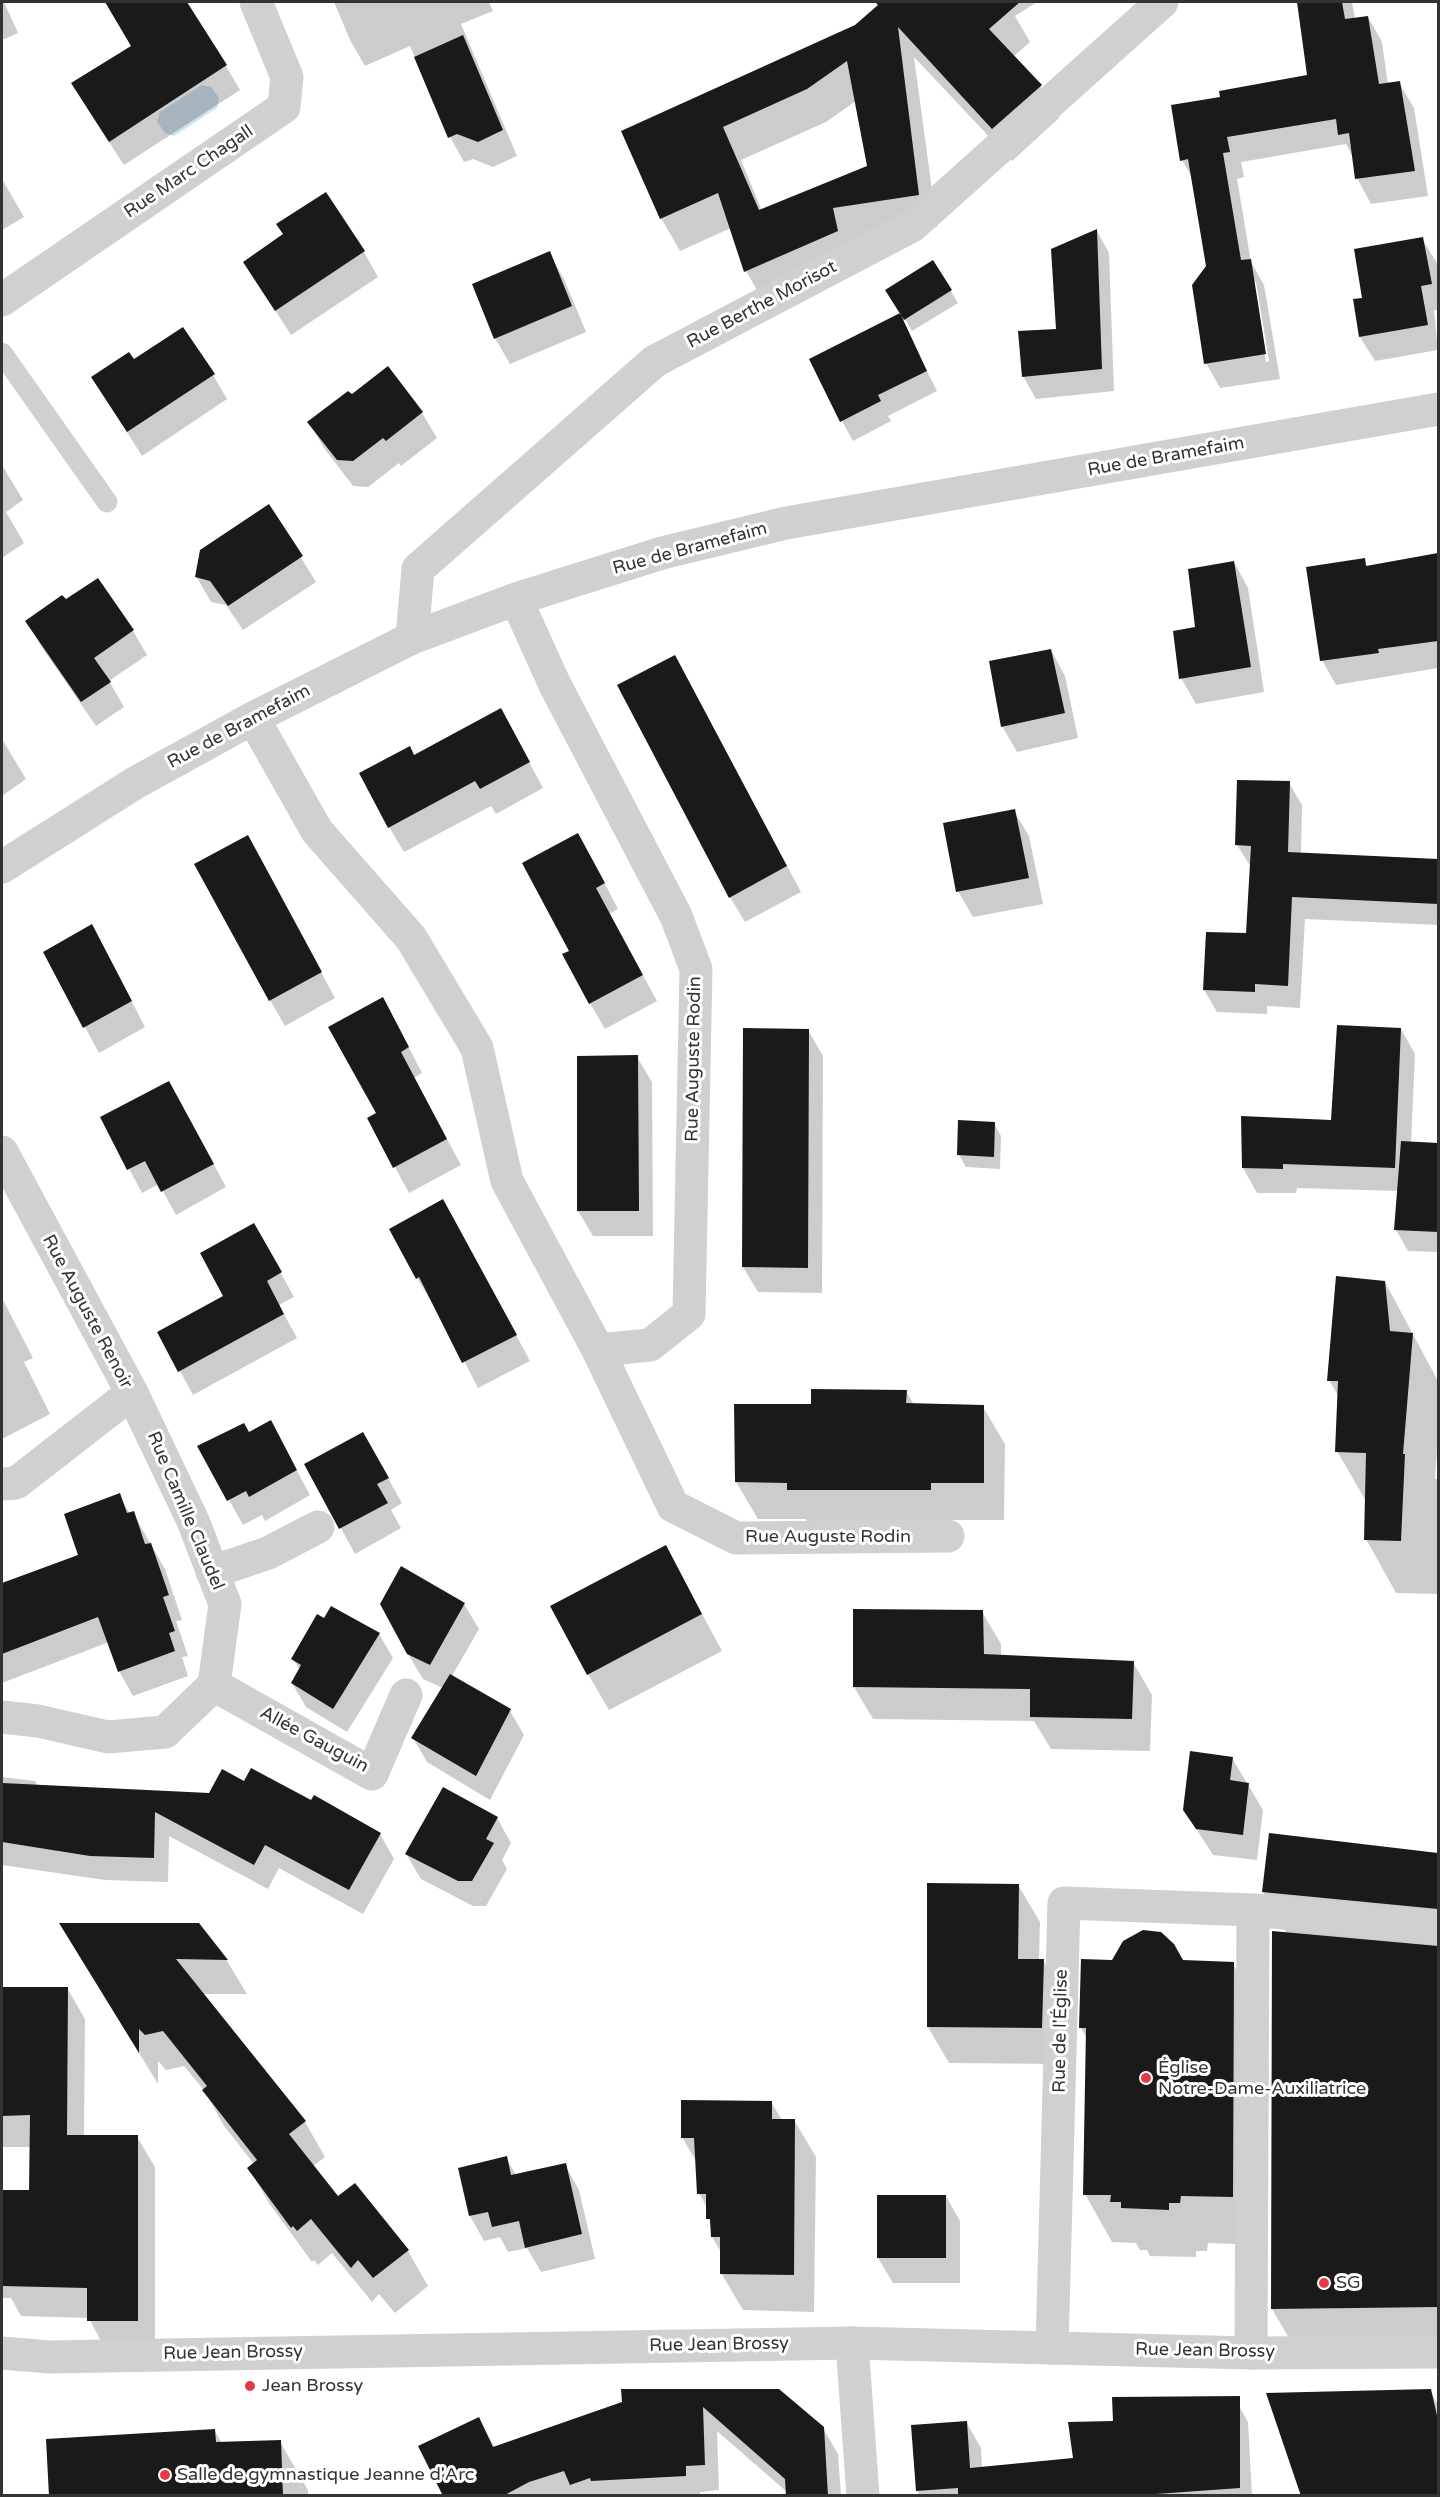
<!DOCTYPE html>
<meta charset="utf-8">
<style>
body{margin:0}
#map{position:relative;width:1440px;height:2497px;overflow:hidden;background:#fff;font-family:"Varela Round",sans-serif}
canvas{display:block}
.frame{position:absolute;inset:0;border:3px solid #333;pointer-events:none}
</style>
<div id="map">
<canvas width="1440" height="2497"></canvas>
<div class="frame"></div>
</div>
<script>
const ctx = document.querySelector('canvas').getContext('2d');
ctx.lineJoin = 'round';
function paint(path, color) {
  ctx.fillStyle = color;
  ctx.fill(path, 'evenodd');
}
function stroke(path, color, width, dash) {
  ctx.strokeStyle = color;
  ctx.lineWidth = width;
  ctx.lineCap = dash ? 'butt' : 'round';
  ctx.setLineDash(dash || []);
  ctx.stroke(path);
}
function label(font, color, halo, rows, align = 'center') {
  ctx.font = font + ' "Varela Round",sans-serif';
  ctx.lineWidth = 6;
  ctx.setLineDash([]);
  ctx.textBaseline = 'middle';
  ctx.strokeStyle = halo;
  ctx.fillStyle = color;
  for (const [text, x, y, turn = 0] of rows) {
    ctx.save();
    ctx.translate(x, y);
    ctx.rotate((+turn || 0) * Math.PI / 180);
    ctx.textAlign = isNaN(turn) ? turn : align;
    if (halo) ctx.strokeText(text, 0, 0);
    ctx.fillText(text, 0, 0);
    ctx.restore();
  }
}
paint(new Path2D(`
 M202 85 211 87 219 98 217 108 174 136 165 133 157 122 160 112Z`), '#cfe2ee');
paint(new Path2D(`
 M2 2H4L18 33 2 40Z
 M107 2H163L178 29 226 66 240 90 124 165 87 108 133 46Z
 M334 2H489L493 11 461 24 517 156 493 167 473 159 464 162 450 137 410 46 365 66 350 40Z
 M885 2H1037L1015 16 1030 42 1013 57 1040 86 1059 118 1012 161 914 57 937 227 851 240 765 304 746 271 731 228 680 251 661 218 623 132 885 13 880 6ZM856 101 868 166 762 211 741 160 826 122Z
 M1299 2H1352L1355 19 1368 17 1382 42 1388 85 1399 83 1414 108 1428 196 1371 204 1357 178 1354 159 1346 144 1241 162 1244 177 1237 179 1251 262 1264 285 1280 379 1220 388 1206 363 1208 266 1193 179 1182 160 1221 99 1309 77ZM1252 278 1256 282 1269 361 1266 362Z
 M2 179 24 217 2 230Z
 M1097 231 1109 253 1114 391 1036 399 1023 376 1057 330Z
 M284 235 364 252 378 277 291 335 245 263Z
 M1422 239 1437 263 1438 273V309L1434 311 1438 350 1375 361 1360 337 1354 300 1364 299Z
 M549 253 564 279 586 332 510 364 495 338 474 285Z
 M933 262 958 303 912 331 903 316 900 318 937 391 888 416 891 421 853 441 842 421 901 314Z
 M388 368 422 413 437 438 401 466 399 463 368 487 353 486 324 448 309 422 352 396Z
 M213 375 227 399 142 456 93 378Z
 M2 465 23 500 6 512 24 543 2 558Z
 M269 506 316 582 243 630 226 605 211 602 196 576Z
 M1438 554V668L1336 685 1322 660 1364 559 1368 567Z
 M1234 562 1248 588 1264 692 1196 704 1181 678 1196 628Z
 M65 601 133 631 147 655 109 681 124 707 96 726 41 646 27 622Z
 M1051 650 1065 676 1078 738 1017 752 1002 726Z
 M675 657 801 892 745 922 730 897Z
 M515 736 543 788 496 814 491 806 404 852 389 827 414 756Z
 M2 739 26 779 2 796Z
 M1289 783 1302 805 1301 854 1438 861V925L1305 919 1300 1008 1267 1006V1014L1217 1012 1204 990 1247 935 1251 867 1237 845Z
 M1014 811 1029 836 1043 904 973 917 958 891Z
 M593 861 618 909 609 914 657 1001 605 1029 590 1003 571 951Z
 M262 863 335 998 285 1026 270 1000Z
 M106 952 145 1027 99 1053 85 1027Z
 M397 1025 422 1073 414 1078 461 1165 409 1193 369 1119 378 1114Z
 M1401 1029 1415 1054 1411 1144 1438 1145V1252L1408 1251 1396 1230 1399 1191 1297 1188 1296 1193H1257L1243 1168 1332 1122Z
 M808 1030 823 1056 822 1293 758 1292 743 1267Z
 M637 1057 652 1082 653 1236H593L578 1211Z
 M182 1106 226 1187 176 1215 159 1184 142 1193 102 1118Z
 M994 1123 1001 1136 1000 1169 966 1167 959 1155Z
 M458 1227 530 1361 478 1388 434 1302 432 1303 417 1278Z
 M267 1248 294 1297 279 1305 297 1338 193 1395 159 1332 225 1297Z
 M1385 1282 1438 1381V1437L1435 1479H1438V1594L1396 1593 1366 1539 1367 1503 1337 1451 1339 1397 1329 1380Z
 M2 1298 33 1358 24 1362 50 1414 2 1439Z
 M906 1391 914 1405 983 1407 1005 1444 1004 1520H952V1527H810L806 1519H758L736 1482Z
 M248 1434 284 1447 310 1495 265 1521 262 1515 243 1525 229 1500Z
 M363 1434 402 1503 391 1510 401 1528 355 1554 306 1464Z
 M119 1495 130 1514 133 1513 165 1569 182 1620 176 1621 188 1656 182 1657 188 1676 133 1696 119 1671 109 1642 2 1683V1585L80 1556Z
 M686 1584 722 1651 609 1710 588 1674Z
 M464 1604 479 1629 452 1676 510 1711 524 1735 490 1800 427 1762 413 1738 443 1688 423 1679 408 1654Z
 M982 1612 1001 1644V1657L1133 1662 1152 1695 1150 1751 1051 1749 1034 1721 873 1719 854 1687Z
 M325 1620 379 1634 393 1658 347 1732 306 1707 292 1683 300 1670 293 1659Z
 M1232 1758 1263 1810 1257 1860 1213 1855 1184 1810Z
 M2 1777 35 1781 38 1787 210 1794 244 1783 312 1802 380 1834 394 1859 363 1914 279 1868 268 1889 169 1836 168 1882 105 1880 2 1865Z
 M497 1818 511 1843 502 1860 507 1869 486 1906H473L421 1879 406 1854Z
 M1270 1834 1438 1854V2360L1303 2362 1272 2309 1287 1934 1263 1892Z
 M1018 1885 1040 1922 1039 1960H1043L1064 1997 1062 2064 949 2063 928 2027Z
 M198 1924 227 1961 247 1994H202L305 2122 325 2157 312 2167 338 2199 354 2185 408 2251 428 2286 395 2313 379 2294 372 2302 332 2253 318 2265 314 2260 312 2262 269 2203 249 2168 254 2164 224 2126 204 2090 184 2066 166 2070 158 2061V2084L81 1958Z
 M1183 1962 1233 1964 1261 2012 1260 2245 1208 2243 1207 2251H1196V2257L1150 2256 1147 2250H1140L1136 2243 1112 2242 1085 2194 1087 2038 1081 2028Z
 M67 1988 85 2019 84 2137H137L155 2167V2351H106L89 2318 21 2316 11 2298H2V2196L30 2191 31 2147H2V1989Z
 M771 2102 782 2120H794L816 2157 814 2312 743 2310 721 2273V2252L712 2237 708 2209 699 2193 697 2163 682 2137Z
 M506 2158 516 2175 565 2165 579 2190 595 2259 541 2272 527 2248 508 2252 500 2237 484 2241 470 2216Z
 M946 2196 960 2221V2283H893L878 2258Z
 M623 2390 823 2428 838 2454 841 2496H787V2492L717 2431 719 2490 700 2492V2496H444L479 2419 495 2448 624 2403Z
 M1430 2391 1438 2405V2496H1303Z
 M1234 2397 1248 2422 1252 2496H920L917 2490 966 2422 981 2448 982 2467 1074 2460 1114 2423Z
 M214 2430 222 2443 280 2442 308 2490V2496H51Z`), '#0003');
paint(new Path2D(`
 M105 2H187L227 65 109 142 71 83 131 46Z
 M875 2H1020L989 29 1042 85 992 129 898 27 919 195 833 208 838 231 744 272 718 193 660 219 621 131 855 25 878 5ZM847 61 867 166 759 210 723 127 807 89Z
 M1297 2H1342L1345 19 1368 16 1379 84 1400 81 1415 171 1355 179 1349 133 1338 135 1336 119 1227 137 1230 152 1223 153 1241 260 1251 259 1266 354 1204 364 1192 285 1206 266 1188 159 1180 161 1171 105 1220 97 1219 91 1307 75Z
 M463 35 503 130 478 142 457 134 448 138 414 57Z
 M326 192 365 251 275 311 243 262 283 234 276 224Z
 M1097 229 1102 369 1022 377 1018 331 1056 329 1051 249Z
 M1423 237 1432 284 1421 286 1428 325 1359 337 1353 299 1362 298 1354 249Z
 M550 251 572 306 494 339 472 284Z
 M933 260 952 290 904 320 885 290Z
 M900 313 927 371 878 395 881 401 840 422 809 359Z
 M183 327 215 374 127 432 91 377 129 352 134 359Z
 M388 366 423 412 386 441 383 438 353 461 337 460 307 422 348 391 352 394Z
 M269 504 303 556 228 606 210 581 195 577 200 550Z
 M1438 553V641L1378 649 1379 653 1320 661 1306 567 1365 558 1366 566Z
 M1234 561 1251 667 1179 679 1173 631 1195 627 1188 569Z
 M98 578 134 630 94 658 111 682 81 702 25 621 62 595 66 599Z
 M1051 649 1065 713 1001 727 989 661Z
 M675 655 787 866 729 898 617 685Z
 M501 708 530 762 480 789 475 781 388 828 359 773 410 746 414 755Z
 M1237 780 1290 781 1288 852 1438 859V904L1292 897 1288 986 1255 984V992L1203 990 1206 932 1246 933 1251 846 1235 845Z
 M1015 809 1029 878 956 892 943 823Z
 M578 833 605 883 596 888 643 975 589 1004 562 954 569 951 522 863Z
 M248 835 322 972 269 1001 194 864Z
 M92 924 132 1001 83 1028 43 952Z
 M383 997 409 1047 401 1052 447 1139 393 1168 367 1118 376 1113 328 1027Z
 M1337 1025 1401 1028 1395 1168 1283 1164V1169L1242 1168 1241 1116 1331 1120Z
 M743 1028 809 1029 808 1268 742 1267Z
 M638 1055 639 1211H577V1056Z
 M169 1081 214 1164 161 1192 145 1161 127 1170 100 1117Z
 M958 1120 995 1122 994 1157 957 1155Z
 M1401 1141 1438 1143V1232L1394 1230Z
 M443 1199 517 1335 462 1363 419 1277 416 1279 389 1229Z
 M254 1223 282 1272 267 1281 284 1314 178 1372 157 1332 223 1296 200 1253Z
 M1336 1276 1385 1281 1390 1331 1413 1333 1403 1454H1405L1401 1541 1364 1540 1366 1453 1335 1452 1338 1381H1327Z
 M811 1389 907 1390 906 1403 984 1405V1483H931V1490H787V1483L735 1482 734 1404H811Z
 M271 1420 297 1470 249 1497 246 1491 227 1501 197 1446 244 1423 249 1432Z
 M363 1432 389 1478 377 1484 388 1503 339 1529 304 1464Z
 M120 1493 127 1513 134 1511 145 1544 151 1543 169 1595 163 1597 175 1631 169 1633 175 1651 118 1672 98 1617 2 1654V1583L78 1555 64 1514Z
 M666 1545 702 1614 587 1675 550 1606Z
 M401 1566 465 1603 430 1665 407 1654 380 1604Z
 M331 1606 380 1633 333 1709 291 1683 301 1665 291 1659 317 1614 324 1618Z
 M853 1609 983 1610 984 1654 1134 1661 1132 1719 1030 1717V1689L853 1687Z
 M450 1674 511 1709 476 1776 411 1738Z
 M1190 1751 1233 1757 1230 1780 1249 1783 1243 1835 1196 1829 1183 1810Z
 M251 1768 311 1800 314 1795 381 1833 349 1890 265 1845 254 1865 155 1812 154 1858 90 1856 2 1842V1783L209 1793 222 1769 244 1781Z
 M443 1787 498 1817 486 1839 494 1843 472 1881H458L405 1854Z
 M1269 1833 1438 1853V1909L1262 1892Z
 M927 1883 1019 1884 1018 1959H1044L1042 2028 927 2027Z
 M59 1923H199L228 1960 176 1959 306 2121 289 2134 338 2196 355 2183 409 2250 373 2278 358 2260 351 2268 311 2219 297 2231 293 2226 291 2228 247 2168 257 2160 202 2090 207 2086 163 2031 145 2035 139 2029V2053Z
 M1143 1930 1161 1932 1174 1944 1183 1960 1234 1962 1233 2197 1181 2196 1180 2203H1169V2210L1121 2208V2202H1110L1111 2195H1083L1086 2028H1079L1081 1959 1112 1960 1123 1941Z
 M1272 1931 1438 1946V2307L1271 2309Z
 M2 1987H68L67 2135H138V2321H87V2288L2 2286 3 2190H29L30 2115 2 2116Z
 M681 2100 772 2101V2119H795L794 2275 720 2274V2237H711L710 2219H706V2194H697L694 2138H681Z
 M507 2156 511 2175 566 2163 582 2234 525 2248 519 2221 492 2227 488 2212 469 2216 458 2168Z
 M877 2195H946V2258H877Z
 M621 2389H779L824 2427 828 2496H786L785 2479 703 2407 705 2465 686 2466V2476L591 2481 590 2478 570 2485 564 2471 529 2482 503 2496H443L418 2446 479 2417 493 2447 622 2402Z
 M1431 2389 1438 2420V2496H1301L1266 2393Z
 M1240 2396V2488L1128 2496H958V2488L916 2491 911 2425 967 2421 970 2468 1073 2458 1068 2422 1113 2421 1112 2397Z
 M215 2429 216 2442 281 2440 283 2496H49L46 2439Z`), '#1a1a1a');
stroke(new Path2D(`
 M2 353 107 502`), '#d0d0d0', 21);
stroke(new Path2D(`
 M2 300 284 107 287 77 256 2
 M516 599 555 685 676 916 696 969 689 1314 650 1345 598 1350
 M412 638 418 569 655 361 912 226 1162 2
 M253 718 317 831 411 938 477 1048 507 1181 598 1350 673 1506 736 1538 948 1536
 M2 867 135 783 253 718 412 638 516 599 662 553 786 523 1438 409
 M2 1152 132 1393 193 1521 225 1604 214 1685 165 1732 108 1737 38 1721 2 1717
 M2 1484 16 1483 132 1393
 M212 1572 268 1553 318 1527
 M214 1685 372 1774 406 1695
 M1253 1910 1438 1928
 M852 2343 863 2496
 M1052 2348 1064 1903 1253 1910 1251 2353`), '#d0d0d0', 33);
stroke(new Path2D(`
 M2 2353 50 2357 852 2343 1251 2353 1438 2352`), '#d0d0d0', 33);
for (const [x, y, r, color] of [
 [1146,2078,6,"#e63946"],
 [1324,2283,6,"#e63946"],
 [250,2386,6,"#e63946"],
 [165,2475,6,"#e63946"]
]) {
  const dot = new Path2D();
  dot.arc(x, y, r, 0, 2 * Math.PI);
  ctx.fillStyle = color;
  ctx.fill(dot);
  stroke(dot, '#fff', 2);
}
label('18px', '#333', '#fff', [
 ["Rue Marc Chagall",189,172,-34],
 ["Rue Berthe Morisot",762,305,-28],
 ["Rue de Bramefaim",1166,457,-10],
 ["Rue de Bramefaim",690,549,-15],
 ["Rue de Bramefaim",239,727,-28],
 ["Rue Auguste Rodin",694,1059,-89],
 ["Rue Auguste Renoir",87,1312,62],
 ["Rue Camille Claudel",185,1511,67],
 ["Rue Auguste Rodin",828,1537],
 ["Allée Gauguin",314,1740,28],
 ["Rue de l'Église",1061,2031,-89],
 ["Rue Jean Brossy",719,2345,-1],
 ["Rue Jean Brossy",1205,2351,1],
 ["Rue Jean Brossy",233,2353,-1]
]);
label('18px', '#333', '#fff', [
 ["Église",1158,2068],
 ["Notre-Dame-Auxiliatrice",1158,2089],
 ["SG",1336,2283],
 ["Jean Brossy",262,2386],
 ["Salle de gymnastique Jeanne d'Arc",177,2475]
], 'left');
</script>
